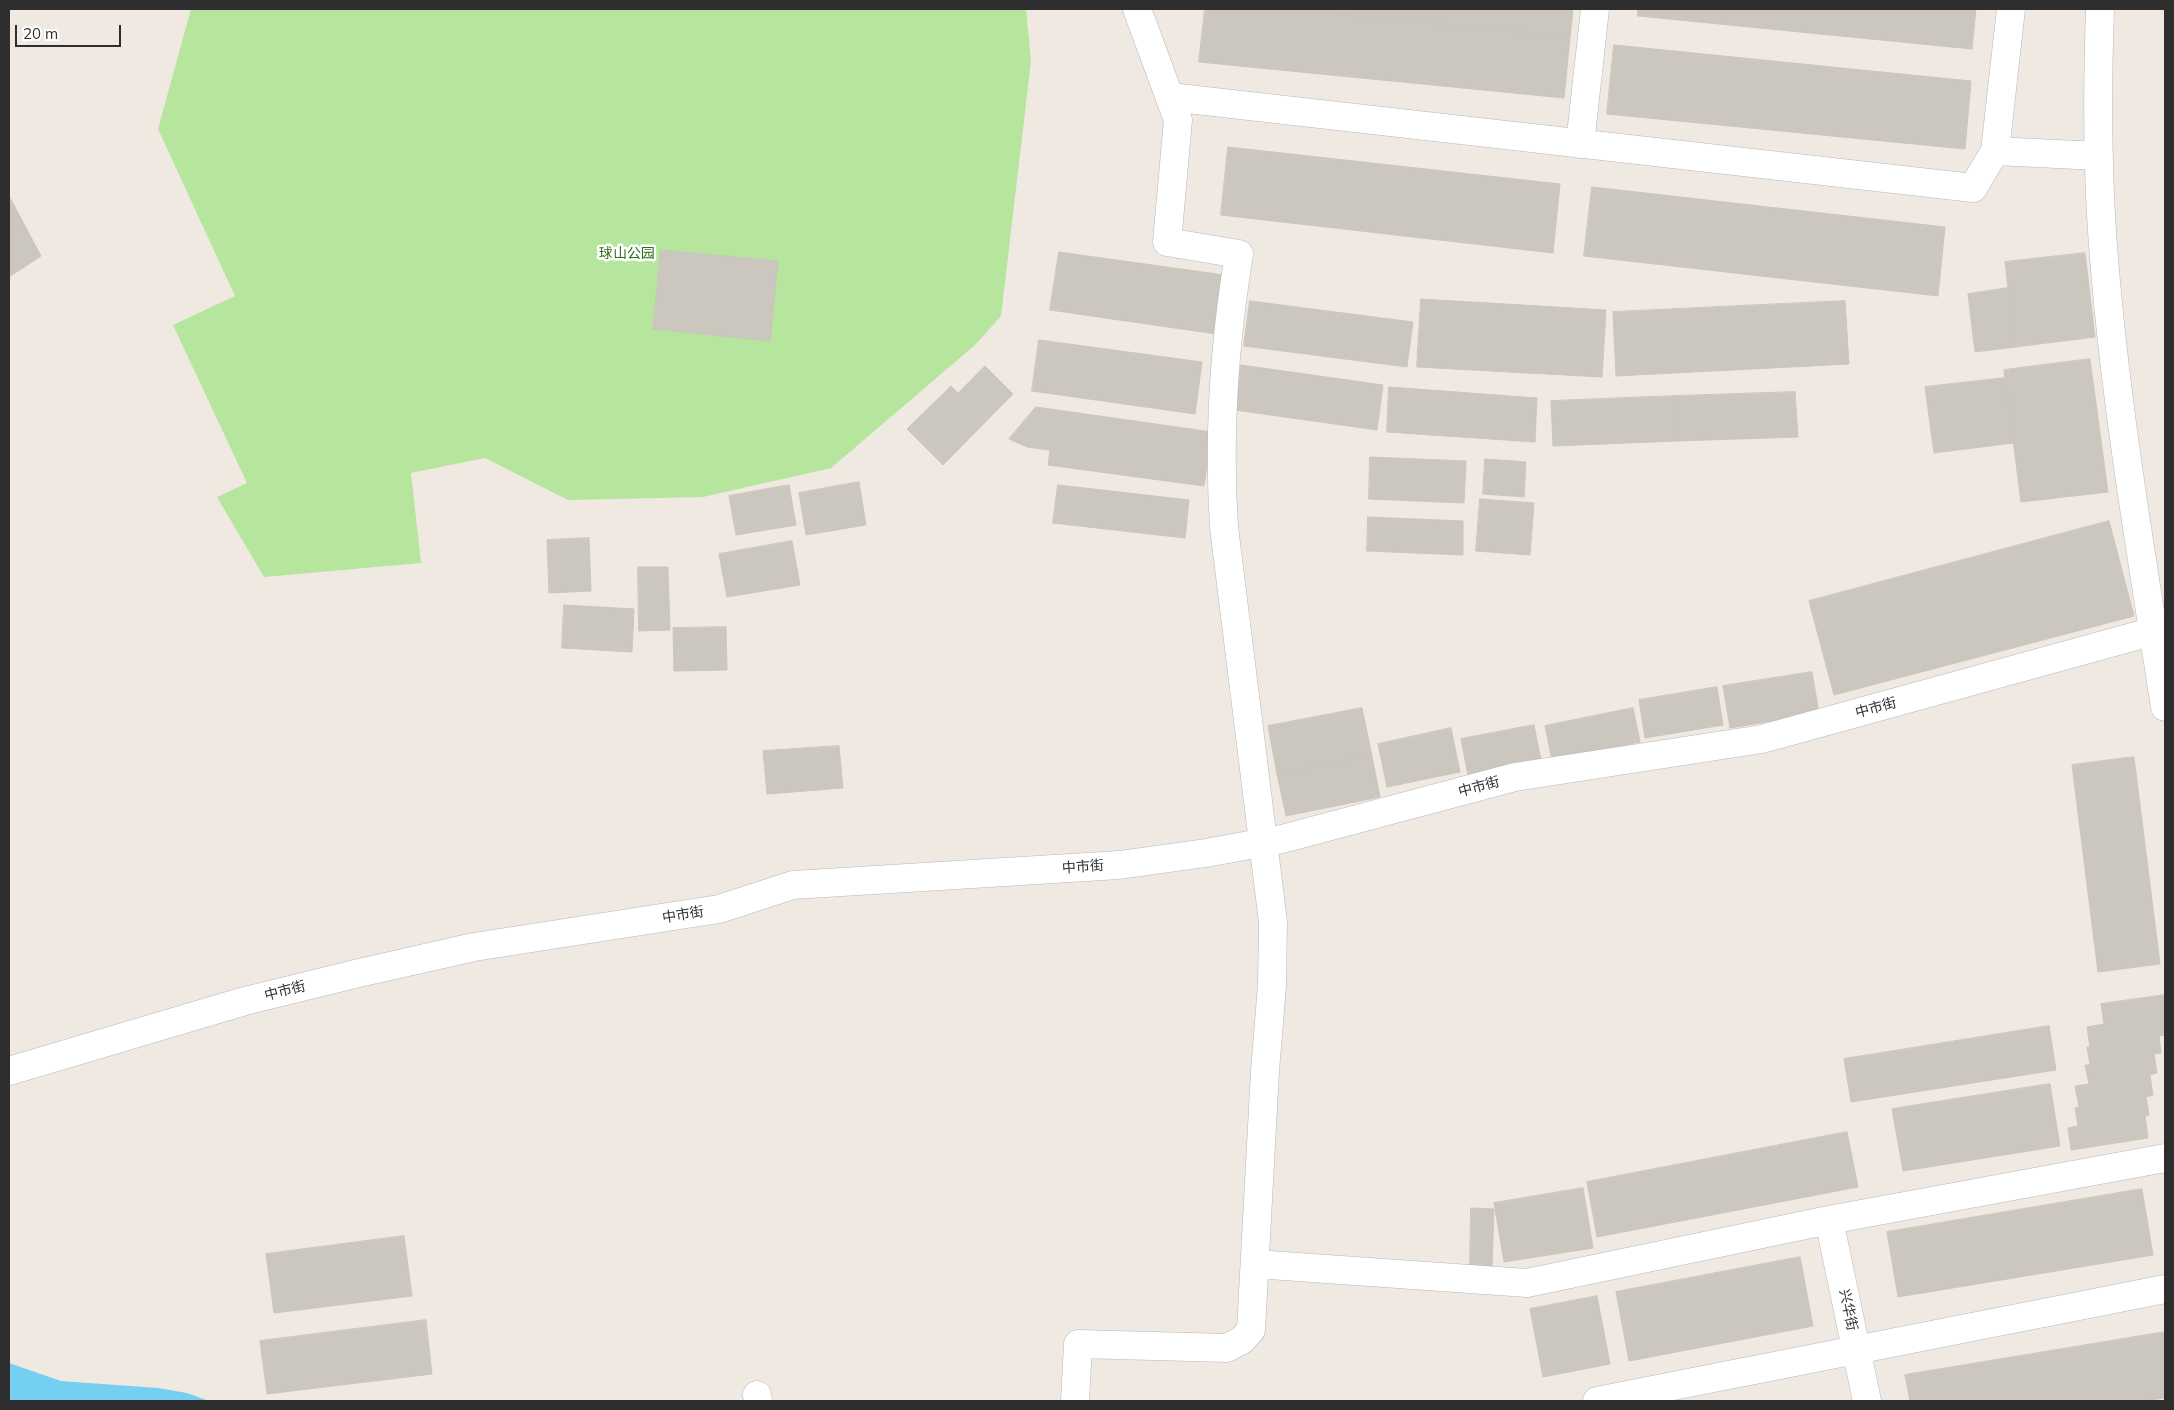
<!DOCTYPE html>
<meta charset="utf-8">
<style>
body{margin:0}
#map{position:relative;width:2174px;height:1410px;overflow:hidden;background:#efe9e1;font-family:Mulish,sans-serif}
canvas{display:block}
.frame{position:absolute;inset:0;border:10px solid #2e2e2e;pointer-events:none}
.scale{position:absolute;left:15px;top:25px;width:106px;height:22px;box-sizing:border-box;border:2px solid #2e2e2e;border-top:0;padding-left:6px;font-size:15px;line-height:18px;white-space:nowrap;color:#2e2e2e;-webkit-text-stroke:4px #fff;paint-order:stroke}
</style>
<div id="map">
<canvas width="2174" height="1410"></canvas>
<div class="frame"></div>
<div class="scale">20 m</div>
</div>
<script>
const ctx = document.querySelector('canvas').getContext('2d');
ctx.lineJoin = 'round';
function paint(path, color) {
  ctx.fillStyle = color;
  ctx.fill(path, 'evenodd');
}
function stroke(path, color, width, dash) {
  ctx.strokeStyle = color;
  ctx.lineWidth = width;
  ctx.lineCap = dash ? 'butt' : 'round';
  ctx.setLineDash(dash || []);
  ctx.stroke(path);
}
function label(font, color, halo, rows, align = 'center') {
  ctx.font = font + ' Mulish,"Noto Sans SC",sans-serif';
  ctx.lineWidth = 5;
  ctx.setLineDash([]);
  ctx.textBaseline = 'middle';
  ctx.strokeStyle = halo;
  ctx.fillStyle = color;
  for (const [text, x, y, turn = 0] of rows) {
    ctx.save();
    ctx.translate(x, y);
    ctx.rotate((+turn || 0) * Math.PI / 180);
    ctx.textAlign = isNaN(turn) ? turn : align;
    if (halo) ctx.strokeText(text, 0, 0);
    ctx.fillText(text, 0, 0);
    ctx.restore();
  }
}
paint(new Path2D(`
 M191 9H1026L1031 61 1001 316 975 345 831 468 703 497 568 500 485 458 411 473 421 563 264 577 217 497 247 483 173 325 235 296 158 129Z`), '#b6e59e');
paint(new Path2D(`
 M9 1363 61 1381 158 1388 187 1393 209 1401H9Z`), '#75cff0');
const building = new Path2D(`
 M1205 9H1288L1570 37 1564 98 1199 62Z
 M1288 9H1573L1570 37Z
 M1638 9H1976L1972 49 1638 16Z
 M1614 45 1971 81 1965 149 1607 114Z
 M1228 147 1560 184 1553 253 1221 215Z
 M1592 187 1945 227 1938 296 1584 256Z
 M9 196 41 256 9 277Z
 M661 250 778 261 770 341 653 329Z
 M1059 252 1224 275 1216 334 1050 310Z
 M2085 253 2095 337 2015 347 2005 262Z
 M2008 288 2015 347 1975 352 1968 294Z
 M1421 299 1606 310 1602 377 1417 367Z
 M1250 301 1413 322 1407 367 1244 346Z
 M1845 301 1849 364 1616 376 1613 312Z
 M1039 340 1202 362 1195 414 1032 391Z
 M2090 359 2108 492 2021 502 2004 370Z
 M1241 365 1383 385 1377 430 1235 410Z
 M985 366 1013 394 943 465 907 429 951 386 958 393Z
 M2005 378 2013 443 1934 453 1925 387Z
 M1389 387 1537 398 1535 442 1387 432Z
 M1795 392 1798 437 1677 441 1676 396Z
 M1676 396 1677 441 1553 446 1551 401Z
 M1036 407 1212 432 1204 486 1048 465 1050 450 1027 447 1009 439Z
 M1370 457 1466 461 1464 503 1369 499Z
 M1485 459 1526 462 1524 497 1483 494Z
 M859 482 866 525 806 535 799 493Z
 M789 485 796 525 736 535 729 496Z
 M1058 485 1189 500 1185 538 1053 523Z
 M1480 499 1534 503 1530 555 1476 551Z
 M1368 517 1463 521V555L1367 551Z
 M2109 521 2134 616 1834 695 1809 601Z
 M589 538 591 591 549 593 547 540Z
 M792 541 800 585 727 597 719 554Z
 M638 567H668L670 630 639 631Z
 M564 605 634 609 632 652 562 648Z
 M726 627 727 670 674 671 673 628Z
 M1812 672 1819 713 1730 728 1723 686Z
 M1717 687 1723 725 1645 738 1639 700Z
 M1362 708 1372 756 1277 774 1268 726Z
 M1633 708 1640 742 1552 760 1545 726Z
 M1534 725 1541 760 1468 775 1461 739Z
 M1451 728 1460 772 1387 787 1378 744Z
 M839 746 843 788 767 794 763 751Z
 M1372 756 1380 797 1286 816 1277 774Z
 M2134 757 2160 964 2098 972 2072 765Z
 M2165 995V1035L2159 1036 2161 1053 2154 1054 2157 1073 2150 1075 2153 1095 2146 1097 2149 1115 2145 1116 2148 1138 2071 1150 2068 1128 2078 1126 2075 1108 2079 1107 2075 1086 2089 1084 2085 1065H2090L2087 1047H2090L2087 1027 2104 1024 2101 1004Z
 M2049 1026 2056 1070 1851 1102 1844 1059Z
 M2050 1084 2060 1146 1903 1171 1892 1109Z
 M1847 1132 1858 1187 1597 1237 1587 1182Z
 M1583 1188 1593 1248 1504 1262 1494 1203Z
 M2142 1189 2153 1255 1898 1297 1887 1232Z
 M1471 1208 1494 1209 1492 1267H1470Z
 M404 1236 412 1296 274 1313 266 1254Z
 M1800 1257 1813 1326 1629 1361 1616 1292Z
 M1597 1296 1610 1364 1543 1377 1530 1309Z
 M426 1320 432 1374 267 1394 260 1341Z
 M2165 1332V1398L2143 1401H1910L1905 1375Z`);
paint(building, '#cbc7bf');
stroke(building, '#cbc5ba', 1);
const minor = new Path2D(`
 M2100 9C2097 92 2097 175 2104 258 2116 409 2142 558 2165 707
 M1170 97 1973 188 1995 151 2011 9
 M1580 144 1595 9
 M1995 151 2099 156
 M9 1071 245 1001 359 973 474 947 719 909 793 885 1119 865 1206 853 1282 839 1515 777 1762 739 2165 628
 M1829 1220 1867 1401
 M1255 1264 1527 1283 1829 1220 2165 1158
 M757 1395 758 1401
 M1075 1401 1078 1344 1227 1348 1242 1340 1251 1330 1265 1071 1272 985 1273 922 1224 527C1218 435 1224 345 1239 254L1167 242 1178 120 1137 9
 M1597 1401 2165 1289`);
stroke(minor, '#b4b7c1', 29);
stroke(minor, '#fff', 28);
label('14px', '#2c6e1b', '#fff', [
 ["球山公园",627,254]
]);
label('14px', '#2e2e2e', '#fff', [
 ["中市街",1876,708,-15],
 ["中市街",1479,787,-15],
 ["中市街",1083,867,-4],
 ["中市街",683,915,-9],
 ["中市街",285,991,-14],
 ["兴华街",1848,1310,78]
]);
</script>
